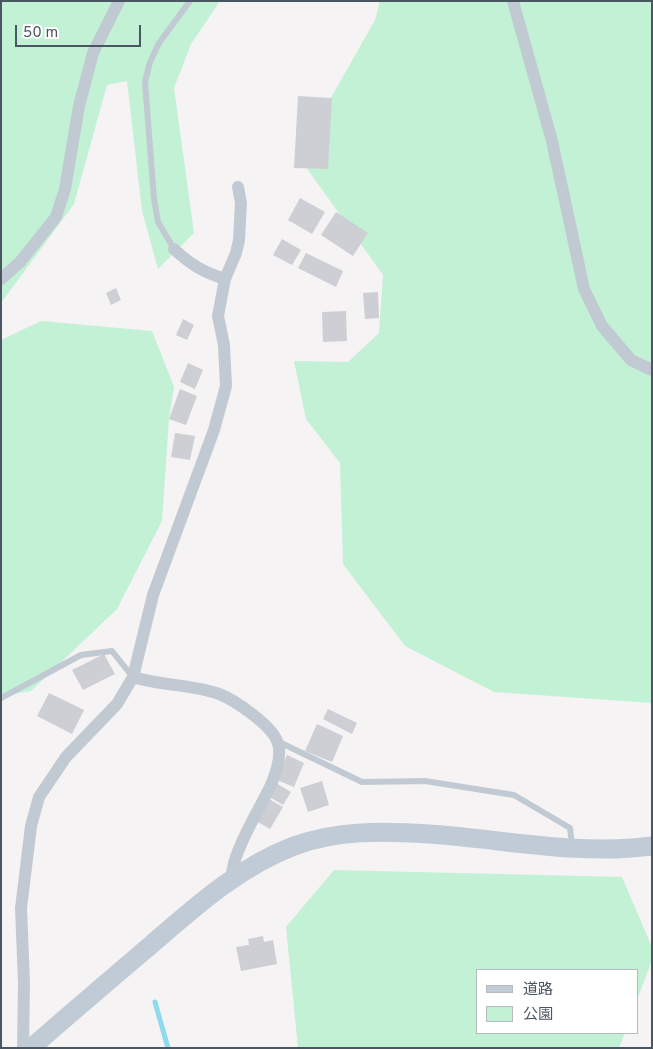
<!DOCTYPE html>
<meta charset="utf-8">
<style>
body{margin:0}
#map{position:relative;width:653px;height:1049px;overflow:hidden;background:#f5f3f3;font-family:Overpass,"Noto Sans JP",sans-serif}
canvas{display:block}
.frame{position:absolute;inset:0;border:2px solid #4a5661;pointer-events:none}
.legend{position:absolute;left:476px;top:969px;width:162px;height:65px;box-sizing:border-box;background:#fff;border:1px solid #b7bbc0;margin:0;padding:6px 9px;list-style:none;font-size:15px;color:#4a5661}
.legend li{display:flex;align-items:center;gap:10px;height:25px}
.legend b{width:25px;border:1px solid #b7bbc0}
.scale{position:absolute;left:15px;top:25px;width:126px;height:22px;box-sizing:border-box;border:2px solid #4a5661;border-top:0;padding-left:6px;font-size:15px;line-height:18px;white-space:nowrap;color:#4a5661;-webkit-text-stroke:4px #fff;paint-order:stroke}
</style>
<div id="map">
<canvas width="653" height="1049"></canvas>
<div class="frame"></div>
<ul class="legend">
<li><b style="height:6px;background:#c1cbd6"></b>道路</li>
<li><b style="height:14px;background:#c3f1d5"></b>公園</li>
</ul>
<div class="scale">50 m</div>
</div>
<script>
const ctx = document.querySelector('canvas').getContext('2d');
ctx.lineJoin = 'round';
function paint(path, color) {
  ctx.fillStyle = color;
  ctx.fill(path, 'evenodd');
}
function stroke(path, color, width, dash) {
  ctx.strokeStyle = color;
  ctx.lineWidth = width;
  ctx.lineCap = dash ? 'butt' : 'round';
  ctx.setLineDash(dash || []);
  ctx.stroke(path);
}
paint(new Path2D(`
 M1 1H220L191 44 174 88 194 233 158 269 142 211 127 81 107 85 74 204 1 303Z
 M380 1H652V703L494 692 405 646 343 564 340 463 306 419 294 361 348 362 379 333 383 275 298 156 375 20Z
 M41 321 152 331 174 387 169 419 162 521 117 609 31 691 1 696V340Z
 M334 870 622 877 652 947V960L637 1000V970H477V1033H625L619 1048H298L286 927Z`), '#c3f1d5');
stroke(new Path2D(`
 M155 1002 168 1048`), '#90daee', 5);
paint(new Path2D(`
 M298 96 332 98 328 169 294 168Z
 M300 198 325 212 312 234 288 220Z
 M336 212 368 233 353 256 321 235Z
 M282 239 301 250 292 265 273 255Z
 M306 253 343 271 336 287 298 268Z
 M116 288 121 300 111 305 106 293Z
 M378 292 379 318 365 319 363 293Z
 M346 311 347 341 323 342 322 312Z
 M183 319 194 325 187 340 176 335Z
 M188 363 203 370 195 389 180 382Z
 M180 389 197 396 186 425 169 419Z
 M175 433 195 436 190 460 171 457Z
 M104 654 115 674 83 690 72 670Z
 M49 693 84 710 72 734 37 716Z
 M328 709 357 723 352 734 323 719Z
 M317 724 343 736 332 762 305 751Z
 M287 755 304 763 294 787 277 780Z
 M322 781 329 805 308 812 300 788Z
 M276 783 291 792 283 805 268 796Z
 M269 799 283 807 270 829 256 821Z
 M263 936 264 942 273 940 277 964 241 971 236 947 249 945 248 939Z`), '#cdcfd5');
stroke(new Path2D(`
 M174 249 158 222 154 199 145 82 150 62 159 43 190 1
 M1 698 81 655 112 651 132 676
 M277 741 362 782 425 781 514 795 570 828 572 845`), '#c1cad2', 6);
stroke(new Path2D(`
 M513 1 552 141 584 289 602 326 631 360 652 370
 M174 249C191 265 203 272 225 279
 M1 279 20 262 56 217 65 189 79 106 93 53 119 1
 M133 677C161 686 191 684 219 694 235 700 271 725 277 741 283 754 276 773 271 785 259 810 243 834 235 860 233 866 232 873 231 879
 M23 1048 24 983 21 908 31 826 39 797 66 757 117 704 133 677 153 595 214 430 226 386 224 345 218 316 225 279 236 253 239 240 241 203 238 187`), '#c1cad2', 12);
stroke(new Path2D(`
 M31 1048C71 1013 111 979 152 944 196 906 239 867 294 846 337 830 384 831 429 834 504 839 577 856 652 846`), '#c1cbd6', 19);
</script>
